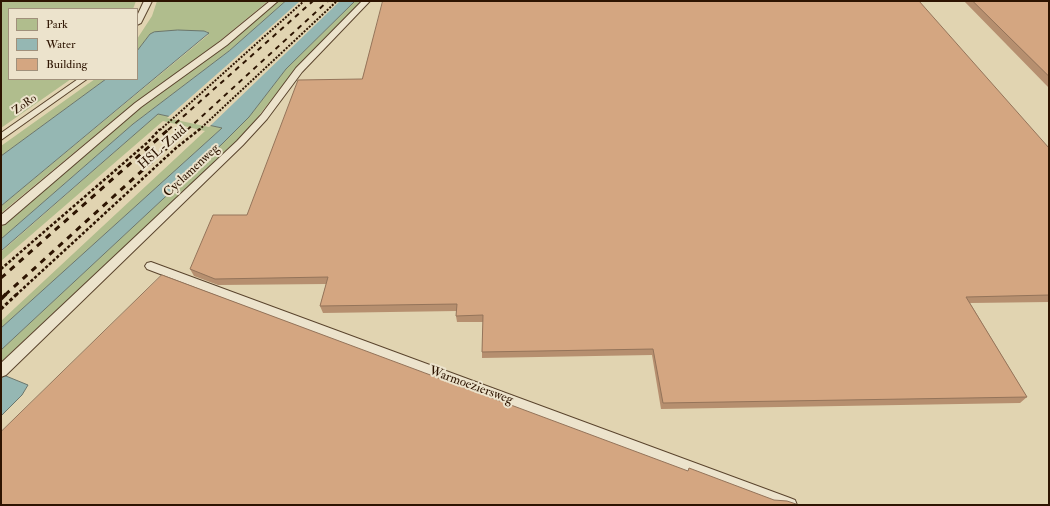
<!DOCTYPE html>
<style>
body{margin:0}
#map{position:relative;width:1050px;height:506px;overflow:hidden;background:#e1d4b1;font-family:"IM FELL Double Pica",serif}
canvas{display:block}
.frame{position:absolute;inset:0;border:2px solid #2d1401;pointer-events:none}
.legend{position:absolute;left:8px;top:8px;width:130px;height:72px;box-sizing:border-box;background:#ece3cc;border:1px solid #a0907b;margin:0;padding:5px 7px;list-style:none;font-size:12px;color:#2d1401}
.legend li{display:flex;align-items:center;gap:8px;height:20px}
.legend b{width:20px;border:1px solid #a0907b}
</style>
<div id="map">
<canvas width="1050" height="506"></canvas>
<div class="frame"></div>
<ul class="legend">
<li><b style="height:11px;background:#b0bd8d"></b>Park</li>
<li><b style="height:11px;background:#95b7b3"></b>Water</li>
<li><b style="height:11px;background:#d4a681"></b>Building</li>
</ul>
</div>
<script>
const ctx = document.querySelector('canvas').getContext('2d');
ctx.lineJoin = 'round';
function paint(path, color) {
  ctx.fillStyle = color;
  ctx.fill(path, 'evenodd');
}
function stroke(path, color, width, dash) {
  ctx.strokeStyle = color;
  ctx.lineWidth = width;
  ctx.lineCap = dash ? 'butt' : 'round';
  ctx.setLineDash(dash || []);
  ctx.stroke(path);
}
function label(font, color, halo, rows, align = 'center') {
  ctx.font = font + ' "IM FELL Double Pica",serif';
  ctx.lineWidth = 4;
  ctx.setLineDash([]);
  ctx.textBaseline = 'middle';
  ctx.strokeStyle = halo;
  ctx.fillStyle = color;
  for (const [text, x, y, turn = 0] of rows) {
    ctx.save();
    ctx.translate(x, y);
    ctx.rotate((+turn || 0) * Math.PI / 180);
    ctx.textAlign = isNaN(turn) ? turn : align;
    if (halo) ctx.strokeText(text, 0, 0);
    ctx.fillText(text, 0, 0);
    ctx.restore();
  }
}
paint(new Path2D(`
 M1 1H136L133 9H9V79H71L1 128Z
 M157 1H268L200 57 122 113 1 213V206L208 35V32L204 31H170L150 34 137 51V39L152 16Z
 M277 1H286L229 51 133 124 1 239V227L137 110 223 48Z
 M355 1H362L299 64 243 136 3 360H1V350L222 144 249 117 286 69Z
 M95 79H106L1 156V146Z
 M158 114 222 128 1 328V321L205 131 163 121 1 261V252Z`), '#b0bd8d');
const water = new Path2D(`
 M286 1H355L286 69 249 117 222 144 1 350V328L222 128 158 114 1 251V239L133 124 229 51Z
 M178 30 204 31 209 33 1 206V156L106 79H137V51L150 34 154 32Z
 M1 374 28 385 22 395 1 416Z`);
paint(water, '#95b7b3');
stroke(water, '#6b766c', 1);
paint(new Path2D(`
 M300 1H340L209 127 167 118Z`), '#e1d4b1');
const lane = new Path2D(`
 M144 1H152L141 23 137 25V16Z
 M270 1H278L227 45 141 107 5 224 1 225V215L135 103 221 41Z
 M362 1H370L302 72 267 119 243 145 6 375 1 377V363L237 141 261 115 296 68Z
 M78 79H87L1 140V133Z
 M151 262 790 498 795 500 797 505H770L147 269 145 266 147 263Z`);
stroke(lane, '#5a442d', 2);
stroke(new Path2D(`
 M160 130 304 1
 M199 130 337 1`), '#2d1401', 2, [2, 1.5]);
stroke(new Path2D(`
 M1 269 148 142 160 129
 M16 295 176 148 200 129`), '#2d1401', 2.5, [3, 2]);
stroke(new Path2D(`
 M1 309 17 294`), '#2d1401', 3, [3.5, 2.5]);
paint(lane, '#ece3cc');
stroke(new Path2D(`
 M168 130 313 1
 M187 130 328 1`), '#2d1401', 2, [5, 5]);
stroke(new Path2D(`
 M1 278 169 129
 M5 295 188 129`), '#2d1401', 3, [6, 6]);
stroke(new Path2D(`
 M1 299 6 294`), '#2d1401', 3.5, [8, 8]);
paint(new Path2D(`
 M964 1H1049V88Z
 M1049 148V302L970 303 1027 397 1020 403 661 409 652 355 482 358V352L483 322H457L456 316 457 311 323 313 320 306 326 284 218 285 194 276 190 269 247 215Z`), '#b68f6f');
const building = new Path2D(`
 M383 1H919L1049 148V295L966 297 1027 397 663 403 653 349 482 352 483 315 456 316 457 304 320 306 328 277 215 279 190 269 213 215H247L298 80 362 79Z
 M973 1H1049V76Z
 M162 275 688 471 689 468 774 500 787 501 799 505H1V432Z`);
paint(building, '#d4a681');
stroke(building, '#94745a', 1);
label('11px', '#2d1401', '#ece3cc', [
 ["ZoRo",25,105,-35]
]);
label('13px', '#2d1401', '#ece3cc', [
 ["HSL-Zuid",163,148,-41],
 ["Cyclamenweg",192,171,-43],
 ["Warmoeziersweg",471,386,20]
]);
</script>
